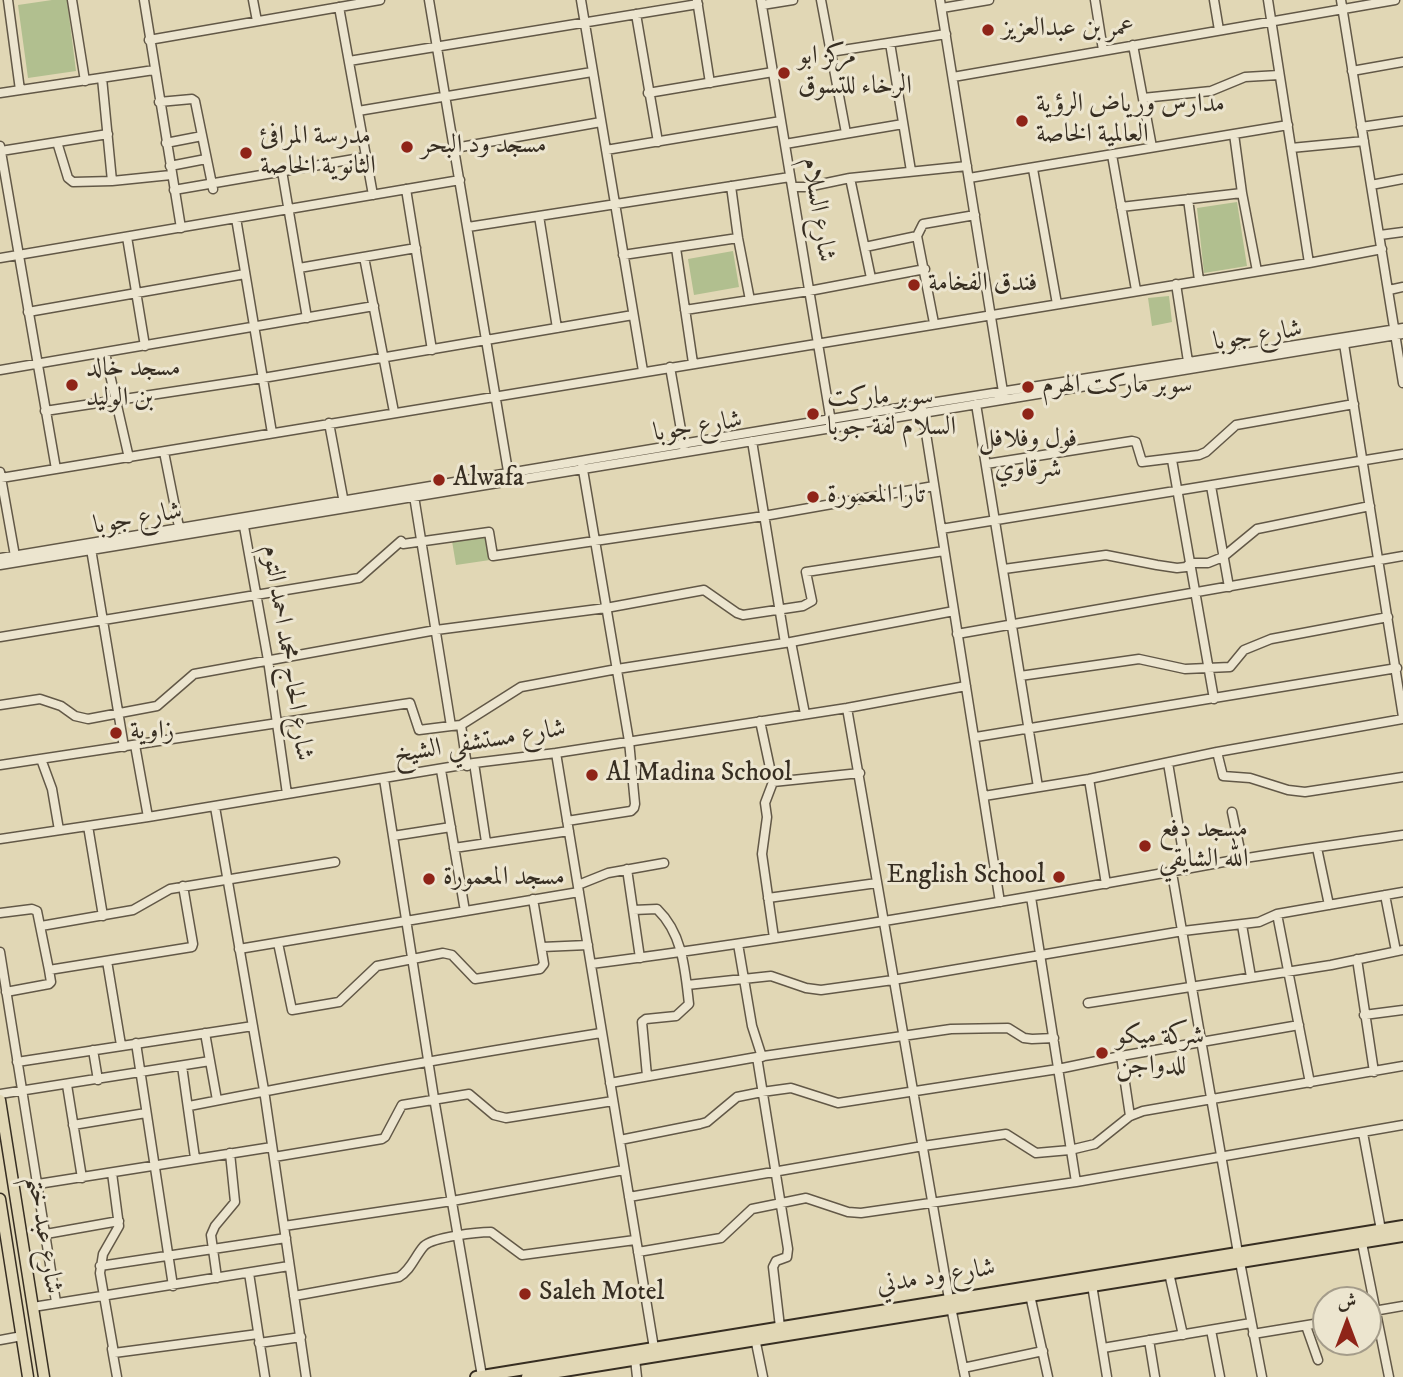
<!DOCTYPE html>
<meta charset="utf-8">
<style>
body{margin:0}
#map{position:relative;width:1403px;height:1377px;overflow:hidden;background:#e1d7b5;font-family:"IM FELL DW Pica",Amiri,serif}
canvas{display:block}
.north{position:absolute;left:1312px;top:1286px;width:70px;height:70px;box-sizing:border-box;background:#ece5cf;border:2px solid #a49c8a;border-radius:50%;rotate:0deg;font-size:19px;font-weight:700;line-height:28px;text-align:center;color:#372e22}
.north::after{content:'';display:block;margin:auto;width:24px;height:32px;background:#8f2418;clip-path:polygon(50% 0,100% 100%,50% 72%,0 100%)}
</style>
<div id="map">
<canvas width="1403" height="1377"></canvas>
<div class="north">ش</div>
</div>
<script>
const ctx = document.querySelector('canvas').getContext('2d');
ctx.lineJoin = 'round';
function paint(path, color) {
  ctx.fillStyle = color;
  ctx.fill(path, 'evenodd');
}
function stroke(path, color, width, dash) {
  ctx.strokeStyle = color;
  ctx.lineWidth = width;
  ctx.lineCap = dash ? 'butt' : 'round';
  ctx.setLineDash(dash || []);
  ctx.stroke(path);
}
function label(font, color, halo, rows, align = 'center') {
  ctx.font = font + ' "IM FELL DW Pica",Amiri,serif';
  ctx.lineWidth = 6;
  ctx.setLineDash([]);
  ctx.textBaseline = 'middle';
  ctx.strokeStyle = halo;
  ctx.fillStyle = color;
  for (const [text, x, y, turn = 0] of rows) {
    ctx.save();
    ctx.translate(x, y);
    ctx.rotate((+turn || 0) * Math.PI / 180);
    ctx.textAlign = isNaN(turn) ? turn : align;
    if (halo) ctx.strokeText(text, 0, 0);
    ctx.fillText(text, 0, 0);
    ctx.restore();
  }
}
paint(new Path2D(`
 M52 0H67L76 71 28 78 18 5Z
 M1237 202 1247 266 1204 273 1197 208Z
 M733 251 739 287 694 295 688 259Z
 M1169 296 1172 322 1152 326 1148 298Z
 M486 535 490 560 456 565 452 541Z`), '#b1bf8f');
const minor = new Path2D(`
 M8 0 20 90
 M72 0 85 81
 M144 0 181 228
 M253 0 257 21
 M429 0 509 477
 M581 0 643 371
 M697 0 710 83
 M761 0 831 422
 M821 0 846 133
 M940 0 1004 398
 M1095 0 1103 50
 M1214 0 1219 30
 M1268 0 1309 263
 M1341 0 1403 383
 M762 5 793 0
 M339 7 373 195
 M942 8 989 0
 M636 14 658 142
 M149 40 380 0
 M890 43 911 171
 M1133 45 1152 147
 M830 52 946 34
 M349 61 698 4
 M1352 71 1403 62
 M953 77 1395 0
 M102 78 112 181
 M0 93 154 70
 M648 93 773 72
 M1143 98 1211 91 1245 77 1279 75
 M159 102 192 99 195 101 213 189
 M358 111 592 72
 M1361 127 1403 121
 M1234 134 1242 193 1257 271
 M57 142 68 178 73 182 112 181 171 175
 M166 143 202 136
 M785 144 903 124
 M0 146 56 469
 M455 148 601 122
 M1291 148 1364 141
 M606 150 781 121
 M1 151 108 134
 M1112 155 1136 290
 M170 166 206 159
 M1033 169 1057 304
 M282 171 307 318
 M850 178 871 278
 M969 178 1288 125
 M1371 185 1403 179
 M731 186 738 238 750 300
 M792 187H807L850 178 967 166
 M406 189 432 350
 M174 190 366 157
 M1188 199 1199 280
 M1121 207 1242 193
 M539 216 557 328
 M236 218 272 433
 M468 227 790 177
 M1380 235 1403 232
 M127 237 145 346
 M865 247 917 236
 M676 248 693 363
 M623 255 738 238
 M364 257 394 412
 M0 258 460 180
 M299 268 416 248
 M1176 284 1189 368
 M1389 290 1403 287
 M685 310 809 291 925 269
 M28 312 245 274
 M934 323 917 236 923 224 975 215
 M1344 344 1403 717
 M105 353 129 458
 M670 367 684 447
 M0 370 374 306
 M976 404 1038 787
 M922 408 1000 902
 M45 411 263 378 633 315
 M329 423 344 503
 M752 441 785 643
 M164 452 180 532
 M1172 460 1214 699
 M986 464 1132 441 1136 442 1142 462 1199 455 1206 452 1236 425 1354 404
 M0 472 15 556
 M1 478 1309 263 1382 249
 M1211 486 1229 587
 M414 496 451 726 461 725 467 766
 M243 521 268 660 287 794
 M941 529 1403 454
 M91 549 124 747
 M0 558 855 415 1403 328
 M0 565 1403 334
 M1004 569 1106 555 1157 565 1177 568 1186 567 1190 563H1208L1223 557 1257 529 1370 506
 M957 634 1403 556
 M0 637 359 578 401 541 403 544 489 532 493 556 764 516 934 486
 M791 642 805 714
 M1020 676 1139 659 1185 669 1230 667 1244 650 1271 639 1388 617
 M0 705 40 699 61 706 75 716 88 719 157 706 194 674 436 630 606 608 704 590 737 613 743 615 803 606 812 601 806 572 944 551
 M847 708 949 1299
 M760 721 773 782 765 803 767 817 762 854 774 938
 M461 725 521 687 617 669 791 642 954 611
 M976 737 1397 668
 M135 745 148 817
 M1217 752 1223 776 1250 778 1288 790 1305 792 1403 777
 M556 753 654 1348
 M41 759 52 789 59 830
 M474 763 486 842
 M1168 763 1186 870
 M0 765 410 703 419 730 451 726
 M441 770 465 911
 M384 779 434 1098 482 1376
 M1089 779 1106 884
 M773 782 860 773
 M984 796 1089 779 1217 752 1403 719
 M215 807 264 1090 306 1377
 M1232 812 1242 859
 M567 821 631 811 634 808 635 804 629 741 582 464
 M88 826 103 916
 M393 836 451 827
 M0 839 148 817 474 763 556 753 847 708 966 686
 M454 848 569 831
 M1317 848 1329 905
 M627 869 640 958
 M1172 873 1238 1253
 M578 885 608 873 664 863
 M1385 895 1396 951
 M1031 897 1076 1182
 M768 898 877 883
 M633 910 657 909C683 934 685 970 689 1004L676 1016 646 1019 642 1022 647 1076
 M0 913 32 909 37 911 49 970 192 947 193 944 183 886
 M1277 914 1310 1083
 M1242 925 1251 977
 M41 926 133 910 170 889 335 862
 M278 943 292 1010 339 1002 377 966 443 953 452 955 475 979 540 969 544 964 533 899
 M738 944 752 1026 762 1057
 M542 947 588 945
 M239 949 579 892
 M0 952 56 1302
 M1357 959 1374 1072
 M107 961 121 1045
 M591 964C808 936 1024 899 1240 859 1294 850 1349 843 1403 835
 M687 985 771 976 806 988 821 990 893 980 1183 931 1259 922 1277 914 1403 892
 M6 992 49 984 51 982 49 970
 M1088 1003 1331 965 1403 950
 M1364 1015 1403 1010
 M205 1033 217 1100
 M136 1043 173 1286
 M93 1050 98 1080
 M1121 1056 1130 1116
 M757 1057 788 1249 787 1257 776 1261 773 1267 780 1327
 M17 1062 253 1026
 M182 1066 195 1158
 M610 1083 757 1057 951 1029 1008 1028 1024 1038 1032 1039 1054 1038
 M67 1085 82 1178
 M0 1094 210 1061
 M189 1106C326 1079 463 1055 601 1033
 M73 1125 146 1113
 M1363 1133 1381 1230
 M620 1140 700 1124 707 1122 737 1097 762 1092 791 1088 838 1103 1058 1069 1121 1056 1299 1025
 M274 1157 382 1139 385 1137 402 1105 469 1094 494 1115 506 1118 613 1101
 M112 1173 119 1226 103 1254 100 1273 114 1353 258 1334
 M38 1184 272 1147
 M629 1197 923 1146 1006 1134 1036 1153 1070 1150 1095 1144 1130 1116 1143 1111 1403 1066
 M284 1226 452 1201 624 1170
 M46 1234 119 1221
 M1362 1243 1389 1377
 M638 1252 721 1238 752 1209 806 1198 848 1212 861 1213 1076 1182 1403 1125
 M1240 1262 1262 1377
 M100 1266 286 1238
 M249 1273 265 1377
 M1169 1273 1183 1335
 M217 1278 211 1235 215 1226 235 1202 230 1153
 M1092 1285 1107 1377
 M1030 1295 1048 1377
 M294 1296 399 1277C411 1270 415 1256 424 1246 433 1237 478 1232 491 1232L522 1255 635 1240
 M33 1307 289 1266
 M951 1307 965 1377
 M1368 1312 1403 1306
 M1306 1326 1318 1360
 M1211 1330 1220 1377
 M1253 1334 1326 1322
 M755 1338 763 1377
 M0 1340 22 1336
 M1149 1340 1155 1377
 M259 1343 301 1337
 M1103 1348 1251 1323
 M112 1349 117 1377
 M635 1359 637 1377
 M963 1368 1043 1351`);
const major = new Path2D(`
 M0 1100 44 1377
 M0 1199 28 1377`);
const highway = new Path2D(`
 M476 1377 1403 1226
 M527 1377 1403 1236`);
stroke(minor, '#625847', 11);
stroke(major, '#372e22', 13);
stroke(highway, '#372e22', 14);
stroke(minor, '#ece5cf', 8);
stroke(major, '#e1d7b5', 10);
stroke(highway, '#e1d7b5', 10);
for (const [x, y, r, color] of [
 [988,30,7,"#8f2418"],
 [784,73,7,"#8f2418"],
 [1022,121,7,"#8f2418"],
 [407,147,7,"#8f2418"],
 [246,153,7,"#8f2418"],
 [914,285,7,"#8f2418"],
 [72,385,7,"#8f2418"],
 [1028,387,7,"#8f2418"],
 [813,414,7,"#8f2418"],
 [1028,414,7,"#8f2418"],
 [439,480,7,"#8f2418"],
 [813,497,7,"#8f2418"],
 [116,733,7,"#8f2418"],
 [592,775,7,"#8f2418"],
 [1145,846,7,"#8f2418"],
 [1059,877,7,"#8f2418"],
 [429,879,7,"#8f2418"],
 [1102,1053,7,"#8f2418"],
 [525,1294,7,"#8f2418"]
]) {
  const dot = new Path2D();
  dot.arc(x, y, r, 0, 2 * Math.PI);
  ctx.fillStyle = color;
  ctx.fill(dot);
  stroke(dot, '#ece5cf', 2.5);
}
label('26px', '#372e22', '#ece5cf', [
 ["عمر بن عبدالعزيز",1002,30],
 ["مركز ابو",798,58],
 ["الرخاء للتسوق",798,88],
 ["مدارس ورياض الرؤية",1036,106],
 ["العالمية الخاصة",1036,136],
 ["مدرسة المرافئ",260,138],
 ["الثانوية الخاصة",260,168],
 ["مسجد ود البحر",421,147],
 ["فندق الفخامة",928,285],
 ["مسجد خالد",86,370],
 ["بن الوليد",86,400],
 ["سوبر ماركت الهرم",1042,387],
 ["سوبر ماركت",827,399],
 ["السلام لفة جوبا",827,429],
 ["فول وفلافل",1028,441,"center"],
 ["شرقاوي",1028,471,"center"],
 ["Alwafa",453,480],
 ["تارا المعمورة",827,497],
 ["زاوية",130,733],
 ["Al Madina School",606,775],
 ["مسجد دفع",1159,831],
 ["الله الشايقي",1159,861],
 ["English School",1045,877,"right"],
 ["مسجد المعمورة",443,879],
 ["شركة ميكو",1116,1038],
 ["للدواجن",1116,1068],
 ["Saleh Motel",539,1294]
], 'left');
label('26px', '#372e22', '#ece5cf', [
 ["شارع السلام",817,210,81],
 ["شارع جوبا",1258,337,-9],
 ["شارع جوبا",698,428,-9],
 ["شارع جوبا",138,520,-10],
 ["شارع الحاج محمد احمد التوم",286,653,81],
 ["شارع مستشفي الشيخ",480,743,-9],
 ["شارع عبد ختم",43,1235,81],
 ["شارع ود مدني",936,1278,-9]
]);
</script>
